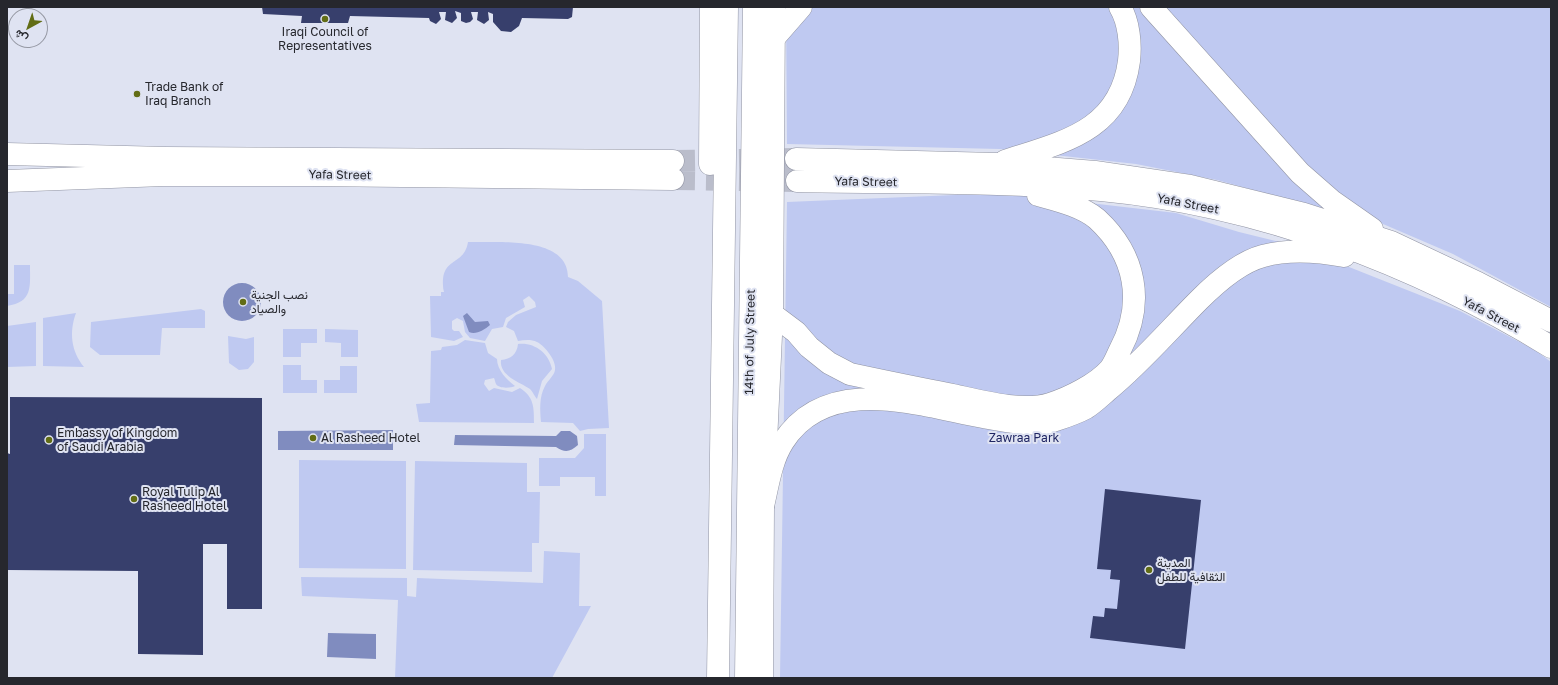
<!DOCTYPE html>
<meta charset="utf-8">
<style>
body{margin:0}
#map{position:relative;width:1558px;height:685px;overflow:hidden;background:#dfe3f2;font-family:"Golos Text",Vazirmatn,sans-serif}
canvas{display:block}
.frame{position:absolute;inset:0;border:8px solid #26272d;pointer-events:none}
.north{position:absolute;left:8px;top:8px;width:40px;height:40px;box-sizing:border-box;background:#dfe3f2;border:1px solid #9598a3;border-radius:50%;rotate:220deg;font-size:11px;font-weight:700;line-height:16px;text-align:center;color:#26272d}
.north::after{content:'';display:block;margin:auto;width:14px;height:18px;background:#626d15;clip-path:polygon(50% 0,100% 100%,50% 72%,0 100%)}
</style>
<div id="map">
<canvas width="1558" height="685"></canvas>
<div class="frame"></div>
<div class="north">ش</div>
</div>
<script>
const ctx = document.querySelector('canvas').getContext('2d');
ctx.lineJoin = 'round';
function paint(path, color) {
  ctx.fillStyle = color;
  ctx.fill(path, 'evenodd');
}
function stroke(path, color, width, dash) {
  ctx.strokeStyle = color;
  ctx.lineWidth = width;
  ctx.lineCap = dash ? 'butt' : 'round';
  ctx.setLineDash(dash || []);
  ctx.stroke(path);
}
function label(font, color, halo, rows, align = 'center') {
  ctx.font = font + ' "Golos Text",Vazirmatn,sans-serif';
  ctx.lineWidth = 4;
  ctx.setLineDash([]);
  ctx.textBaseline = 'middle';
  ctx.strokeStyle = halo;
  ctx.fillStyle = color;
  for (const [text, x, y, turn = 0] of rows) {
    ctx.save();
    ctx.translate(x, y);
    ctx.rotate((+turn || 0) * Math.PI / 180);
    ctx.textAlign = isNaN(turn) ? turn : align;
    if (halo) ctx.strokeText(text, 0, 0);
    ctx.fillText(text, 0, 0);
    ctx.restore();
  }
}
paint(new Path2D(`
 M786 7H1551V307L1453 254 1369 218 1304 204 1217 180 1136 164 1000 149 787 144Z
 M1003 193 1176 213 1239 232 1296 246 1460 311 1535 350 1551 362V678H780L787 202Z
 M468 242C496 243 568 235 568 277L578 281 602 301 609 428 588 429 580 431 573 423 541 422C540 410 539 397 545 386 548 380 554 376 555 370 557 361 545 346 537 342 531 339 524 340 518 341L514 331 506 327 508 322 516 315 536 307 535 302 529 296 523 300 525 307 506 318 503 327 492 329 485 341 470 338 465 332 463 321 457 318 452 321V329L454 331H459L463 337 454 341 431 337 430 296H441V292H444C438 255 464 268 468 242Z
 M14 265H30C30 287 33 302 7 306V294H14Z
 M201 309 205 311V328H162L160 355H100L90 347 91 322Z
 M76 313C69 332 71 351 84 367L43 366V318Z
 M36 322V366L7 367V326Z
 M283 329H317V343H301V357H283Z
 M325 329 358 330V357H341V343L325 342Z
 M228 336 246 339 254 337V362L248 369 239 370 229 363Z
 M465 340 485 343 488 353 497 359C497 370 507 380 515 386 511 388 499 389 496 384 495 382 495 380 494 378L485 380 484 384 489 391 494 388 512 392 520 388C534 397 534 407 534 423L419 422 416 404 430 403 431 351 441 350 442 347 457 345Z
 M518 344C534 342 549 353 552 369L542 381 537 399C535 397 533 392 530 389 520 382 499 376 501 360 511 359 517 354 518 344Z
 M283 365H301V380H317V393H283Z
 M340 366H357V393H324V380H340Z
 M584 434H606V496H595V477H560V486H539V458H575L584 448Z
 M299 460 406 461V569L299 568Z
 M415 461 527 463V492H540L539 543H532V572L413 570Z
 M544 551 580 553 579 606H591L552 678H395L398 600 302 596 301 577 407 578V596L416 597 417 578 543 583Z`), '#bfc9f1');
paint(new Path2D(`
 M223 302a19 19 0 1 1 38 0a19 19 0 1 1-38 0Z
 M467 313 475 322 488 321 490 325C484 330 476 335 469 332L463 316Z
 M393 430V450H278V431Z
 M561 431H570L577 436 578 445C570 452 565 453 556 447L454 445 455 435 556 436Z
 M328 633 376 634V659L327 657Z`), '#808cbf');
paint(new Path2D(`
 M262 7H573L572 17 568 19 522 18 519 26 511 32 501 31 493 22V14L488 12 489 20 484 24 477 20 478 12H471L473 19 470 22 466 23 461 21V13L455 11 457 18 452 23 445 20 446 12H439L441 19 436 24 430 21 429 18 350 16 348 23H301L302 16 263 14Z
 M10 397 262 398V609H227V544H203V655L138 654V571L7 570V453L10 454Z
 M1105 489 1201 500 1185 649 1090 638 1093 616 1104 617 1105 608 1117 609 1120 580 1110 579 1111 570 1097 569Z`), '#373f6c');
stroke(new Path2D(`
 M673 161 796 159
 M673 179 797 181`), '#babdcb', 22, [22, 11]);
const major = new Path2D(`
 M710 164 711 7
 M718 678 727 7
 M746 678 754 7
 M762 678 763 506 772 314 774 7`);
const highway = new Path2D(`
 M1151 7 1300 173 1332 201 1372 229
 M774 38 801 7
 M7 154 166 158 673 161
 M796 159 996 164 1095 172 1190 186 1304 214 1391 242 1478 283 1551 321
 M1005 161C1063 142 1120 131 1129 61 1131 44 1129 22 1120 7
 M7 181 163 175H312L673 179
 M797 181C898 183 1000 181 1101 190 1260 205 1415 264 1551 347
 M772 314 796 332 809 347 829 363 850 374C883 381 916 388 948 394 977 400 1021 413 1050 404 1069 398 1097 384 1110 369 1114 364 1117 356 1120 350 1145 303 1136 255 1097 219 1082 206 1056 200 1038 195
 M763 506C768 485 771 461 783 442 827 373 918 405 983 417 1000 420 1034 427 1050 422 1062 418 1075 414 1086 408 1094 403 1101 396 1108 390 1141 363 1169 330 1199 300 1215 284 1240 262 1263 256 1289 249 1317 251 1344 256`);
stroke(major, '#9194a3', 23);
stroke(highway, '#9194a3', 23);
stroke(major, '#fff', 22);
stroke(highway, '#fff', 22);
for (const [x, y, r, color] of [
 [325,19,4,"#626d15"],
 [137,94,4,"#626d15"],
 [243,302,4,"#626d15"],
 [313,438,4,"#626d15"],
 [49,440,4,"#626d15"],
 [134,499,4,"#626d15"],
 [1149,570,4,"#626d15"]
]) {
  const dot = new Path2D();
  dot.arc(x, y, r, 0, 2 * Math.PI);
  ctx.fillStyle = color;
  ctx.fill(dot);
  stroke(dot, '#dfe3f2', 1.5);
}
label('12px', '#26272d', '#dfe3f2', [
 ["Iraqi Council of",325,32,"center"],
 ["Representatives",325,46,"center"],
 ["Trade Bank of",145,87],
 ["Iraq Branch",145,101],
 ["نصب الجنية",251,295],
 ["والصياد",251,309],
 ["Embassy of Kingdom",57,433],
 ["of Saudi Arabia",57,447],
 ["Al Rasheed Hotel",321,438],
 ["Royal Tulip Al",142,492],
 ["Rasheed Hotel",142,506],
 ["المدينة",1157,563],
 ["الثقافية للطفل",1157,577]
], 'left');
label('12px', '#26272d', '#dfe3f2', [
 ["Yafa Street",340,175,1],
 ["Yafa Street",866,182,1],
 ["Yafa Street",1188,204,11],
 ["Yafa Street",1491,315,28],
 ["14th of July Street",750,342,-89]
]);
label('12px', '#202663', '#dfe3f2', [
 ["Zawraa Park",1024,438]
]);
</script>
